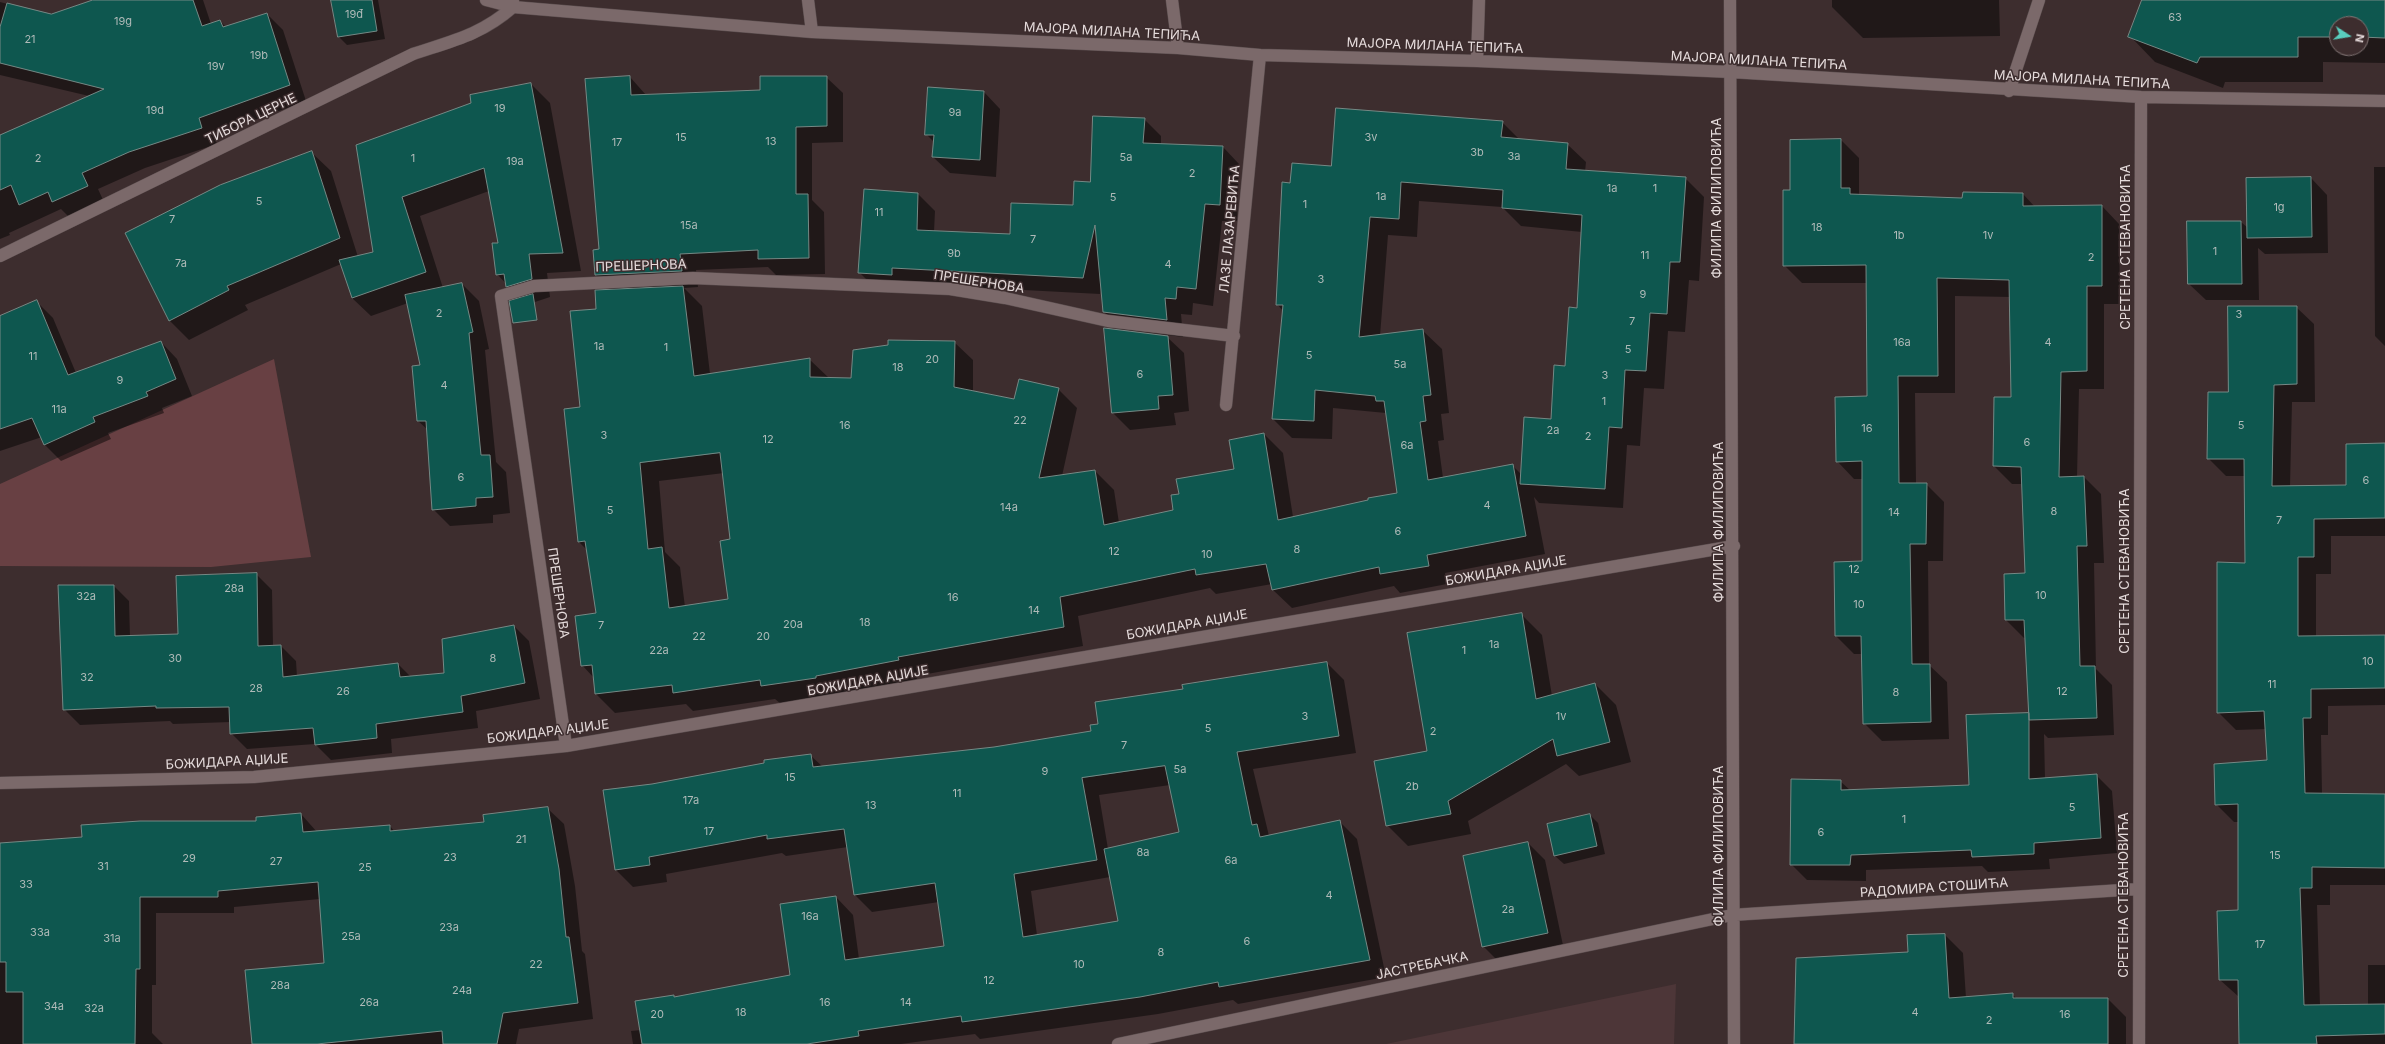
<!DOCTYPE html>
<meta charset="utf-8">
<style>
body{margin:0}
#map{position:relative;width:2385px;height:1044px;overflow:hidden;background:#3d2d2e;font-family:Inter,sans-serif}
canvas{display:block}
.north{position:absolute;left:2329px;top:16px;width:40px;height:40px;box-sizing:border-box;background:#3d2d2e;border:1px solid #807373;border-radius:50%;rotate:102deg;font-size:11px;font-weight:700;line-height:16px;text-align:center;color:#e5dbdb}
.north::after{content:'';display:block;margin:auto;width:14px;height:18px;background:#59cebe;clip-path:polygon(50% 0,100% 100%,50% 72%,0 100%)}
</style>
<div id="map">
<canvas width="2385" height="1044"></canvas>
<div class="north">N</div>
</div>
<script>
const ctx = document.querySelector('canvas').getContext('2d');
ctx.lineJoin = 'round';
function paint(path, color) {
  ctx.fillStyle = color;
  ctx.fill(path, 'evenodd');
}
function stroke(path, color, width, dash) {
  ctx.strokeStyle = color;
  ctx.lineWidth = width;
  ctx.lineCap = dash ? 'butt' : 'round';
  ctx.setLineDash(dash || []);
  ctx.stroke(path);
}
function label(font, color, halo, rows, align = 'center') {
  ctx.font = font + ' Inter,sans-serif';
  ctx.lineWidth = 3;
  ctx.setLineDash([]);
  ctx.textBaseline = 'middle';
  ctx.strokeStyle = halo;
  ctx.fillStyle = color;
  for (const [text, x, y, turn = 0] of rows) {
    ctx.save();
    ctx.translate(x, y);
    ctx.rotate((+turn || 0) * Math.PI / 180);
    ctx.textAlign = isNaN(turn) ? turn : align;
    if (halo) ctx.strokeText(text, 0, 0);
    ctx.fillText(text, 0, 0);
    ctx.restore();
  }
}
paint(new Path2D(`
 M1676 984 1674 1044H1386Z`), '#4d3638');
paint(new Path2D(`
 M274 359 311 557 211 567 0 566V484Z`), '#684043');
paint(new Path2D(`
 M96 0H203L211 24 220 21 226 27 267 14 283 30 306 101 214 135 217 144 145 168 98 189 104 202 69 217 61 209 9 233 10 235 0 239V136L89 96 0 75V2L51 15Z
 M332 0H378L385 39 347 45 339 37Z
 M1832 0H1999L2000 36 1863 38 1832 7Z
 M2143 0H2385V63L2323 62V82H2225L2223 88 2155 62 2130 36ZM2337 24H2361V48H2337Z
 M630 77 646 95 761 91 826 77 843 93V142L812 143V200L824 212 825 274 776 275 768 267 696 270 698 287 684 288 702 306 710 374 809 359 829 378 852 379 954 342 973 360V391L1014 400 1058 389 1077 408 1062 476 1095 471 1114 490 1119 523 1174 511 1180 495 1235 470 1264 434 1283 453 1293 517 1398 494 1386 413 1333 408 1332 439 1292 438 1273 419 1283 311 1277 304 1291 184 1332 167 1502 122 1520 140 1567 144 1586 162 1585 172 1685 178 1704 197 1699 281 1689 280 1685 332 1668 331 1664 389 1644 388 1640 446 1627 445 1623 508 1539 503 1534 497 1545 554 1445 573 1447 584 1400 593 1394 586 1292 608 1273 590 1272 584 1216 594 1210 588 1078 616 1083 646 916 676 917 679 781 704 775 699 693 711 686 704 615 713 596 694 594 678 582 665 597 614 588 551 579 542 581 408 597 309 611 291 596 275 594 251 600 250ZM1419 201 1502 207 1521 226 1582 232 1578 309 1566 367 1552 420 1521 474 1512 465 1443 478 1438 441 1444 440 1441 414 1449 413 1442 349 1423 331 1380 336 1388 235 1417 237ZM724 473 732 540 729 600 685 607 680 567 665 552 659 481Z
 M531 84 550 103 581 271 547 273 550 297 526 305 497 274 499 243 489 191 420 216 443 288 462 284 479 301 489 349 485 350 496 462 506 472 510 513 493 515V523L450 526 433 509 428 430 418 421 421 366 408 303 371 316 352 298 341 264 245 305 248 310 189 340 170 321 126 234 311 152 331 171 358 257 375 253 357 145Z
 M984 92 1000 109 996 177 950 173 933 157 934 142 926 134Z
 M1144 119 1161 136V144L1223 147 1239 164 1237 221H1222L1213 306 1193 303 1192 315 1181 314 1183 337 1121 329 1104 312 1101 288 1100 294 909 284 876 289 859 272 865 191 918 194 935 211 934 232 1011 235 1074 206Z
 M1841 140 1859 158V195L1963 199 2023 194 2035 207 2102 206 2119 224 2120 304H2104V389H2079L2077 477H2084L2101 494 2104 563H2094L2096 669 2112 685 2114 735 2048 738 2044 734 2045 779 2096 775 2112 791 2117 853 2049 859 2050 869 1988 872 1982 866 1866 870V881L1807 880 1791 864 1840 781 1850 790 1970 786 2030 716 2026 638H2024L2006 620 2026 574 2023 484H2012L1994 466 2012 398 2011 297 1955 296V393H1915L1916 484H1926L1944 502 1943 561H1928L1929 665 1947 682 1949 739 1882 741 1864 723 1862 654H1854L1836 636 1835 563 1863 562V479H1854L1837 461 1868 397 1867 283H1802L1784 265 1791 191Z
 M2374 167H2385V346L2375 336Z
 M2311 178 2327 195 2328 253 2265 254 2258 248 2259 300H2206L2189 284 2188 222H2241L2248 228Z
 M37 302 53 318 76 373 161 342 177 359 192 396 162 408 164 413 108 433 111 439 61 461 45 445 42 437 0 451V317Z
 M2296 307 2314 324 2315 402H2292L2290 487 2347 486 2385 444V536H2331V574H2316V637L2385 636V705L2328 706V735H2321L2322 794 2385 795V885H2330V905H2317L2320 1006 2368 1005V965H2385V1044H2240L2239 997 2220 980 2239 911V822H2234L2216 804 2268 761 2267 729 2236 730 2218 712 2246 564 2245 476H2226L2208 458 2229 393Z
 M1167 337 1184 353 1189 411 1174 413 1176 425 1130 430 1113 413Z
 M256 574 272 590 273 646H281L296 661 297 677 398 664 411 677 445 674 514 626 529 641 540 699 476 711 478 728 391 739 392 753 331 760 315 744 247 749 231 733V722L173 724 170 721 80 725 64 709 114 586 129 601 130 637 179 635Z
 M1521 614 1542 635 1552 696 1595 684 1616 705 1631 762 1579 776 1566 764 1468 821 1471 834 1408 846 1387 825 1428 752Z
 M1327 663 1344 680 1356 753 1253 769 1269 836 1339 821 1357 839 1386 977 1238 1004 1233 1000 1158 1014 980 1039 975 1034 901 1044H633L631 1031 641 1030 674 996 675 998 791 975 836 897 853 915 859 959 945 947 939 902 872 912 855 895 848 847 786 856 782 853 666 874 667 882 633 887 616 870 653 785 810 755 823 767 994 748 1092 732 1099 725 1184 690ZM1170 785 1181 833 1108 849 1099 795ZM1110 877 1119 922 1037 935 1031 891Z
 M547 808 564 824 575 886 582 951 585 954 593 1019 519 1029 516 1044H252L326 964 320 899 234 907V913H156V985H152V1033L163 1044H0V844L257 822 301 814 317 832 390 826 395 832 485 823Z
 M1590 815 1598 823 1605 854 1564 864 1555 856Z
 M1528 843 1545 860 1564 950 1500 963 1483 946Z
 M1945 935 1963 953 1966 998 2013 995 2017 999H2108L2126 1017V1044H1796L1909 953 1908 936Z`), '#0007');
const building = new Path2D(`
 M93 0H193L202 26 220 20 223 27 267 13 290 85 199 118 202 128 129 152 82 173 88 186 52 202 48 192 19 205 11 185 0 190V135L104 89 0 63V27L7 3 51 14Z
 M331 0H372L377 31 338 37Z
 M2142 0H2385V38L2361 37V24H2337V37H2298V57H2200L2197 63 2128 37Z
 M630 76 631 95 760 90V76H827V126L796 127V194H808L809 258 758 259V250L680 254 682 271 595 275 593 250 599 249 585 79Z
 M531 83 563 253 529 254 532 279 506 287 504 274 496 275 492 243H498L484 168 402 197 426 272 352 298 339 260 373 252 356 145 471 103 470 95Z
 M928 87 984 91 980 160 932 157 934 135H925Z
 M1336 108 1503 121 1501 137 1568 143 1566 169 1686 177 1680 262H1670L1667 314 1650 313 1646 371 1625 370 1622 428 1609 427 1605 489 1520 484 1524 417 1551 419 1554 365 1565 366 1569 307 1577 308 1582 215 1502 208 1503 190 1401 182 1399 219 1370 217 1359 337 1423 329 1431 395 1423 396 1426 421 1420 422 1428 480 1513 464 1526 536 1427 555 1429 566 1380 574 1379 567 1272 590 1266 564 1196 575 1195 569 1060 597 1064 627 898 657 899 660 816 676V678L761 686 760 680 673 693 672 685 595 694 592 665 581 666 575 616 596 613 585 541 578 542 564 409 580 407 570 311 596 309 595 290 683 286 694 376 810 358V377L851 378 853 350 888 345V340L955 341 954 387 1014 399 1019 379 1059 388 1039 478 1095 470 1104 525 1173 510 1171 495 1179 494 1176 479 1234 469 1229 440 1264 433 1278 520 1368 500V498L1397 493 1384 401H1376L1375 396 1315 390 1314 421 1272 419 1283 305H1276L1282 182 1290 183 1292 163 1331 166ZM720 453 730 539 720 541 728 599 669 608 662 547 648 549 640 463Z
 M1093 116 1145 118 1143 143 1223 146 1220 205 1205 204 1196 289 1177 287 1176 299 1165 298 1167 320 1103 312 1095 225 1083 278 892 268V275L858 273 864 189 918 193 917 230 1010 234 1011 203 1073 205 1074 181 1090 182Z
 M1841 139V188H1850V194L1962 198 1963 192 2023 193V206L2102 205V286H2087V371L2061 372 2059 477 2084 476 2087 546H2077L2080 666H2095L2097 718 2029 720 2024 620H2005L2004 574 2025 573 2021 467 1993 466 1994 397H2011L2009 280 1937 278 1938 376H1898L1899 483H1927L1926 544H1910L1912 664H1930L1931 722 1863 724 1861 636H1835L1834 562 1862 561V461L1836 462 1835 397 1867 396 1866 265 1783 266V190H1790V140Z
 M312 151 340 238 227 286 229 290 169 321 125 233 220 185Z
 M2311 177 2312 237 2247 238 2246 178Z
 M2187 221H2241L2242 284H2188Z
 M462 283 473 332 469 333 481 455H490L493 497 476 498V506L432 510 426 421H417L412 366 420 365 405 295Z
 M533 294 537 320 513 323 509 301Z
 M37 300 68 375 161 341 176 379 146 392 148 396 93 417 95 422 44 445 32 418 0 429V316Z
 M2228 306H2297V384L2274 385 2272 486 2346 485V444L2385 443V518L2314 519V557H2298V636L2385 635V688L2311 689V718H2303L2305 793 2385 794V868L2312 867V888H2300L2304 1005 2385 1004V1034L2316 1036 2317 1044H2239L2238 980H2219L2217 911 2238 910V804L2215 805 2214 764 2267 760 2264 711 2217 713V562L2245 563 2244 459H2207L2208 392H2228Z
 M1104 328 1168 336 1173 395 1158 396 1159 409 1112 413Z
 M257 573 258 646 281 645 283 677 398 663 400 677 444 673 442 639 514 625 525 683 461 696 463 712 376 724 377 738 315 745 313 728 230 734 229 707 156 708V706L63 710 58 585H114L115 636 178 634 176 576Z
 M1522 613 1536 699 1595 683 1610 742 1557 756 1553 739 1448 801 1451 814 1386 826 1374 761 1427 751 1407 633Z
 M1327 662 1339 736 1237 752 1252 825 1257 824 1260 837 1340 820 1370 960 1219 987 1218 982 1140 997 962 1022 961 1016 858 1031 859 1036 807 1044H642L635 1001 674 995V997L790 975 780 904 836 896 845 960 944 946 935 883 854 895 844 829 767 839V835L649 857 650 865 615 870 603 790 652 784 764 763V760L811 754 813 767 994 747 1091 731 1090 725 1098 724 1095 702 1183 689 1182 685ZM1165 766 1179 832 1104 849 1118 921 1023 937 1014 874 1097 860 1082 778Z
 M2029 713V779L2097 774 2101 838 2034 843V854L1972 857 1971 850 1851 855 1850 865H1790L1791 779 1841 780V790L1969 785 1966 715Z
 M548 807 559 869 566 937H569L578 1003 503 1013 497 1044H443L442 1031 317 1044H252L245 970 324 963 318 882 218 891V897H140V969H136L135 1044H23V992H6V962H0V843L82 837 81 825 140 821H256V817L301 813 303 832 390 825V831L484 822 483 815Z
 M1590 814 1597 846 1554 856 1547 824Z
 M1528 842 1548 933 1482 947 1463 856Z
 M1945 934 1949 998 2013 993V998H2108V1044H1794L1796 958 1908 952 1907 935Z`);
paint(building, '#0e574f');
stroke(building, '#758985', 1);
const minor = new Path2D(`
 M486 0 513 7 812 32 1178 48 1260 55 1477 61 1731 72 2141 97 2385 101
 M808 0 812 32
 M1172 0 1178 48
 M1730 0 1734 1044
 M1477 61 1479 0
 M2009 91 2039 0
 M0 256 413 54C452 41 481 35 513 7V1
 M1226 405 1260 55
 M566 746 501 296 534 286 693 278 950 289 1005 298 1108 321 1234 336
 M0 783 254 777 566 746 1734 546
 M1118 1044 1732 915 2138 889
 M2139 1044 2141 97`);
stroke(minor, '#594c4d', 13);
stroke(minor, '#7b696a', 12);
label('11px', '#afbab8', null, [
 ["19đ",354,15],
 ["63",2175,18],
 ["19g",123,22],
 ["21",30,40],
 ["19b",259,56],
 ["19v",216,67],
 ["19",500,109],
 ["19d",155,111],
 ["9a",955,113],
 ["15",681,138],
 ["3v",1371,138],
 ["13",771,142],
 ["17",617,143],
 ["3b",1477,153],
 ["3a",1514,157],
 ["5a",1126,158],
 ["2",38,159],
 ["1",413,159],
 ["19a",515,162],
 ["2",1192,174],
 ["1a",1612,189],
 ["1",1655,189],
 ["1a",1381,197],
 ["5",1113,198],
 ["5",259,202],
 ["1",1305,205],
 ["1g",2279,208],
 ["11",879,213],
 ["7",172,220],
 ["15a",689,226],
 ["18",1817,228],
 ["1b",1899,236],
 ["1v",1988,236],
 ["7",1033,240],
 ["1",2215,252],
 ["9b",954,254],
 ["11",1645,256],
 ["2",2091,258],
 ["7a",181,264],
 ["4",1168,265],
 ["3",1321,280],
 ["9",1643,295],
 ["2",439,314],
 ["3",2239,315],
 ["7",1632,322],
 ["16a",1902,343],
 ["4",2048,343],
 ["1a",599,347],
 ["1",666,348],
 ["5",1628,350],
 ["5",1309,356],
 ["11",33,357],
 ["20",932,360],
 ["5a",1400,365],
 ["18",898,368],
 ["6",1140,375],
 ["3",1605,376],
 ["9",120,381],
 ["4",444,386],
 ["1",1604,402],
 ["11a",59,410],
 ["22",1020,421],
 ["16",845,426],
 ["5",2241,426],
 ["16",1867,429],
 ["2a",1553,431],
 ["3",604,436],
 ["2",1588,437],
 ["12",768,440],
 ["6",2027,443],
 ["6a",1407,446],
 ["6",461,478],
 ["6",2366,481],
 ["4",1487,506],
 ["14a",1009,508],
 ["5",610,511],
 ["8",2054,512],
 ["14",1894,513],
 ["7",2279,521],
 ["6",1398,532],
 ["8",1297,550],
 ["12",1114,552],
 ["10",1207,555],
 ["12",1854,570],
 ["28a",234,589],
 ["10",2041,596],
 ["32a",86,597],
 ["16",953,598],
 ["10",1859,605],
 ["14",1034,611],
 ["18",865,623],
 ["20a",793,625],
 ["7",601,626],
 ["22",699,637],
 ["20",763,637],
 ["1a",1494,645],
 ["22a",659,651],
 ["1",1464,651],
 ["30",175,659],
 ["8",493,659],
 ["10",2368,662],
 ["32",87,678],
 ["11",2272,685],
 ["28",256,689],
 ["26",343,692],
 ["12",2062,692],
 ["8",1896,693],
 ["3",1305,717],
 ["1v",1561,717],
 ["5",1208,729],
 ["2",1433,732],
 ["7",1124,746],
 ["5a",1180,770],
 ["9",1045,772],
 ["15",790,778],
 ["2b",1412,787],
 ["11",957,794],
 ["17a",691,801],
 ["13",871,806],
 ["5",2072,808],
 ["1",1904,820],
 ["17",709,832],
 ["6",1821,833],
 ["21",521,840],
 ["8a",1143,853],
 ["15",2275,856],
 ["23",450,858],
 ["29",189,859],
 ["6a",1231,861],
 ["27",276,862],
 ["31",103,867],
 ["25",365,868],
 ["33",26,885],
 ["4",1329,896],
 ["2a",1508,910],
 ["16a",810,917],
 ["23a",449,928],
 ["33a",40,933],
 ["25a",351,937],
 ["31a",112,939],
 ["6",1247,942],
 ["17",2260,945],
 ["8",1161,953],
 ["22",536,965],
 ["10",1079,965],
 ["12",989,981],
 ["28a",280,986],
 ["24a",462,991],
 ["26a",369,1003],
 ["16",825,1003],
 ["14",906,1003],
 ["34a",54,1007],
 ["32a",94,1009],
 ["18",741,1013],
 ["4",1915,1013],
 ["20",657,1015],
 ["16",2065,1015],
 ["2",1989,1021]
]);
label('13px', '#e5dbdb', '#3d2d2e', [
 ["МАЈОРА МИЛАНА ТЕПИЋА",1112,32,3],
 ["МАЈОРА МИЛАНА ТЕПИЋА",1435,46,2],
 ["МАЈОРА МИЛАНА ТЕПИЋА",1759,61,3],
 ["МАЈОРА МИЛАНА ТЕПИЋА",2082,80,3],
 ["ТИБОРА ЦЕРНЕ",251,119,-26],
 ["ФИЛИПА ФИЛИПОВИЋА",1717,198,-90],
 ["ЛАЗЕ ЛАЗАРЕВИЋА",1230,229,-85],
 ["СРЕТЕНА СТЕВАНОВИЋА",2126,247,-90],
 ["ПРЕШЕРНОВА",641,266,-2],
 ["ПРЕШЕРНОВА",979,282,9],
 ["ФИЛИПА ФИЛИПОВИЋА",1719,522,-90],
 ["БОЖИДАРА АЏИЈЕ",1506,571,-10],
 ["СРЕТЕНА СТЕВАНОВИЋА",2125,571,-90],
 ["ПРЕШЕРНОВА",558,593,82],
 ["БОЖИДАРА АЏИЈЕ",1187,625,-10],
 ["БОЖИДАРА АЏИЈЕ",868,681,-10],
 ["БОЖИДАРА АЏИЈЕ",548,732,-7],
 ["БОЖИДАРА АЏИЈЕ",227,762,-3],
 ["ФИЛИПА ФИЛИПОВИЋА",1719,846,-90],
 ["РАДОМИРА СТОШИЋА",1934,888,-4],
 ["СРЕТЕНА СТЕВАНОВИЋА",2124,895,-90],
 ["ЈАСТРЕБАЧКА",1422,966,-12]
]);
</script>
